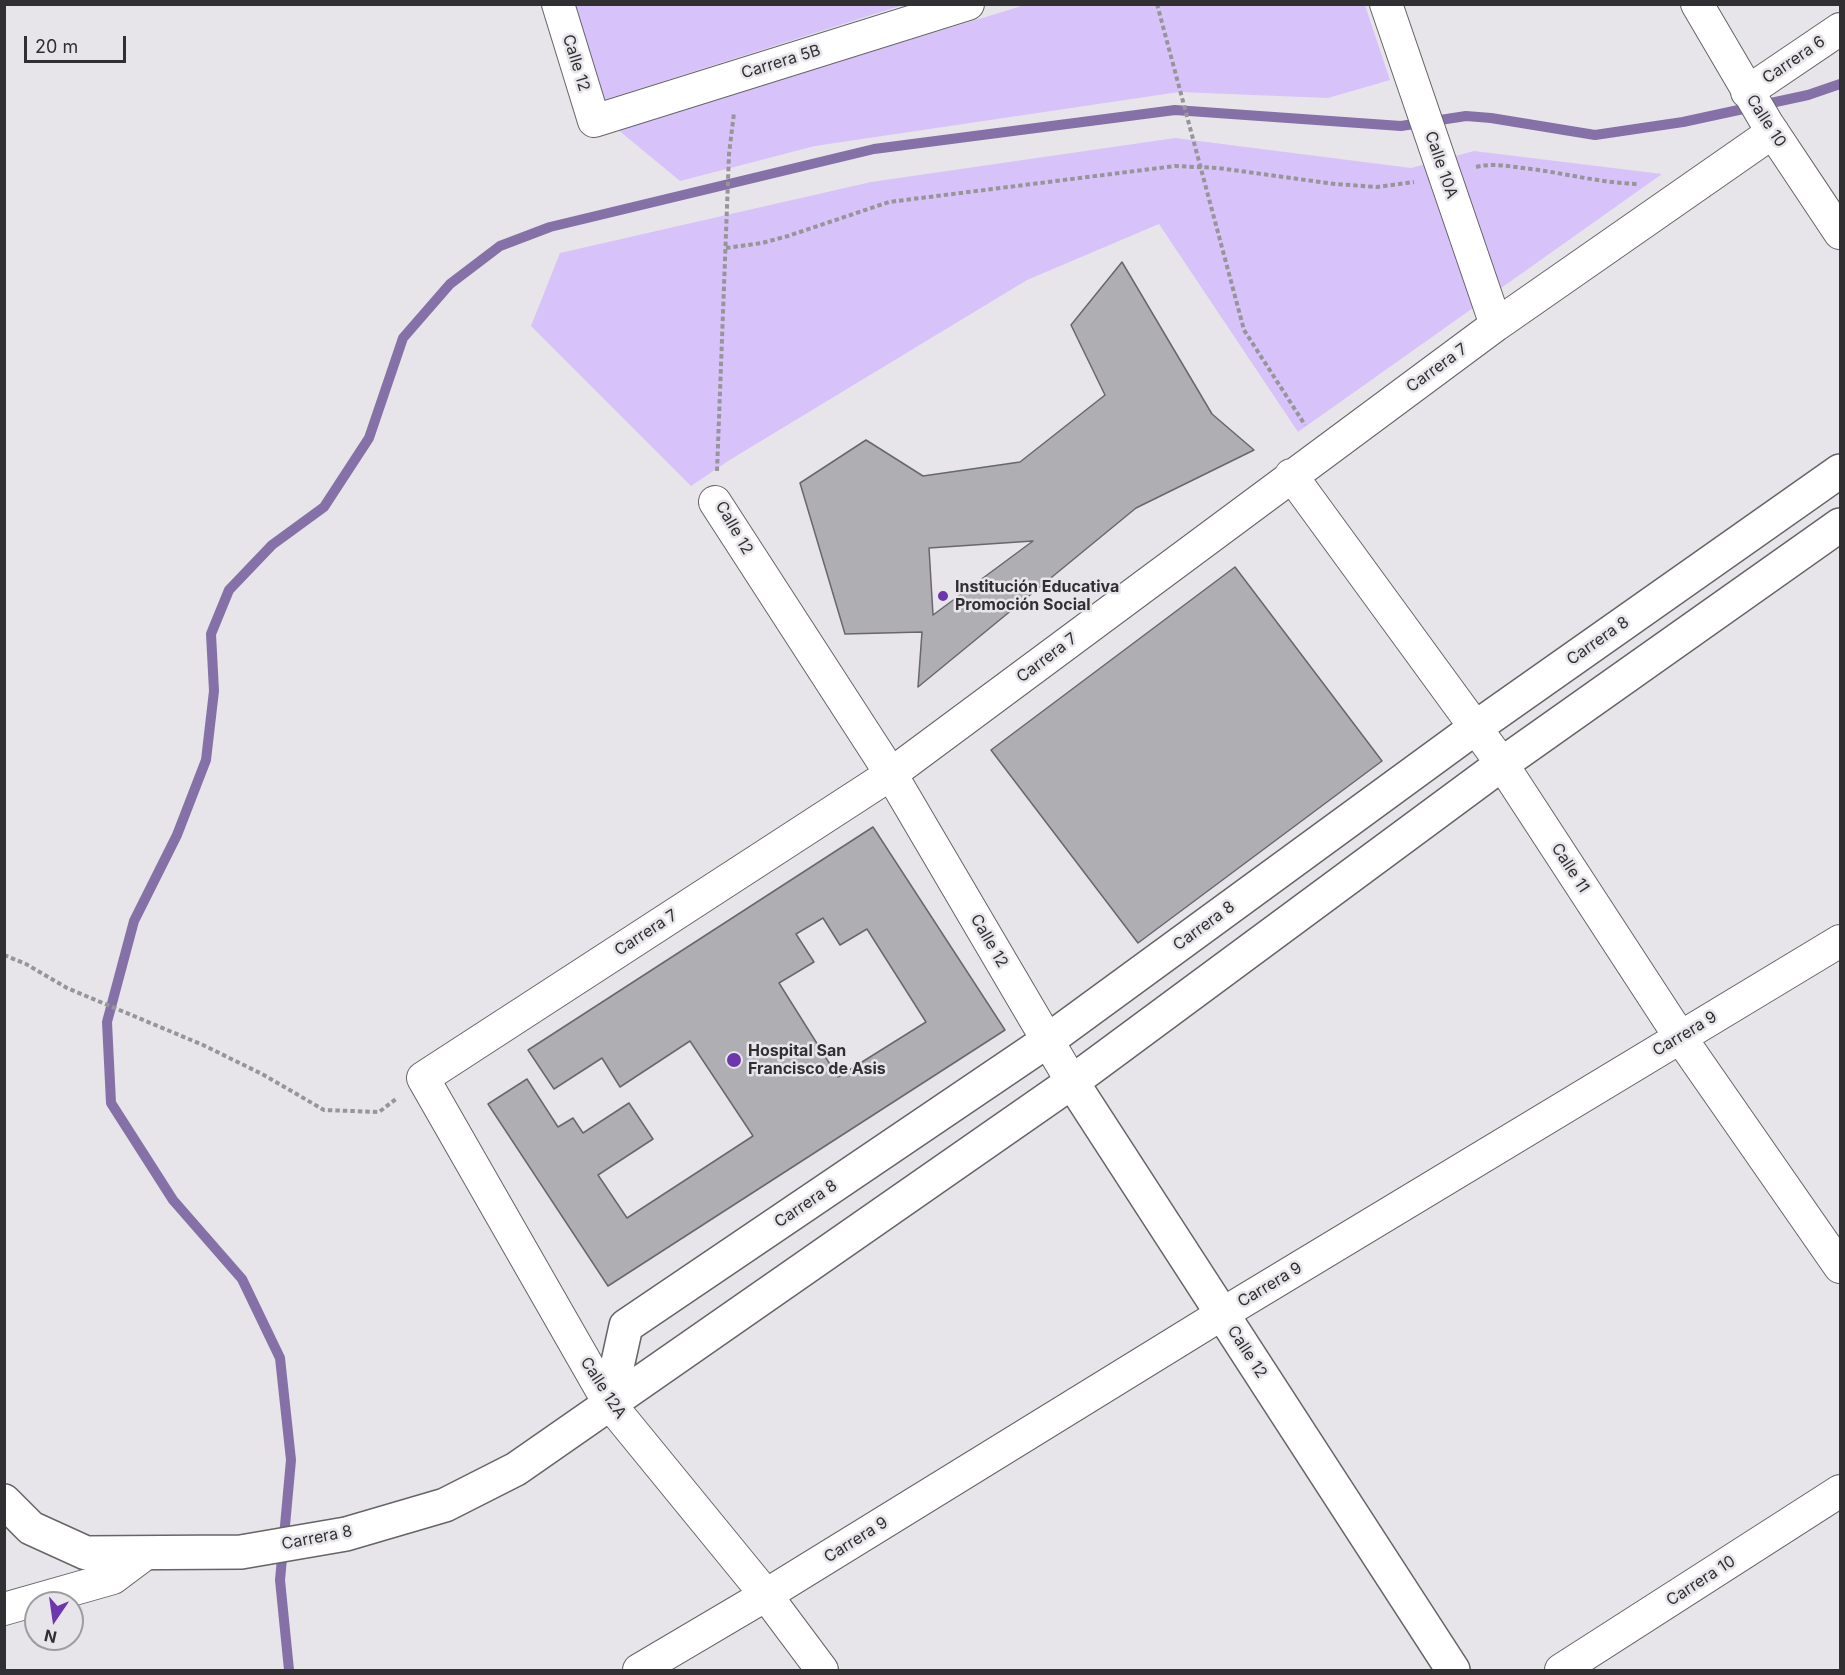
<!DOCTYPE html>
<meta charset="utf-8">
<style>
body{margin:0}
#map{position:relative;width:1845px;height:1675px;overflow:hidden;background:#e7e5e9;font-family:Inter,sans-serif}
canvas{display:block}
.frame{position:absolute;inset:0;border:6px solid #302f31;pointer-events:none}
.north{position:absolute;left:24px;top:1591px;width:60px;height:60px;box-sizing:border-box;background:#e7e5e9;border:2px solid #9e9c9f;border-radius:50%;rotate:193deg;font-size:16px;font-weight:700;line-height:24px;text-align:center;color:#302f31}
.north::after{content:'';display:block;margin:auto;width:21px;height:27px;background:#6d36ad;clip-path:polygon(50% 0,100% 100%,50% 72%,0 100%)}
.scale{position:absolute;left:24px;top:36px;width:102px;height:27px;box-sizing:border-box;border:3px solid #302f31;border-top:0;padding-left:8px;font-size:18px;line-height:21px;white-space:nowrap;color:#302f31;-webkit-text-stroke:4px #e7e5e9;paint-order:stroke}
</style>
<div id="map">
<canvas width="1845" height="1675"></canvas>
<div class="frame"></div>
<div class="north">N</div>
<div class="scale">20 m</div>
</div>
<script>
const ctx = document.querySelector('canvas').getContext('2d');
ctx.lineJoin = 'round';
function paint(path, color) {
  ctx.fillStyle = color;
  ctx.fill(path, 'evenodd');
}
function stroke(path, color, width, dash) {
  ctx.strokeStyle = color;
  ctx.lineWidth = width;
  ctx.lineCap = dash ? 'butt' : 'round';
  ctx.setLineDash(dash || []);
  ctx.stroke(path);
}
function label(font, color, halo, rows, align = 'center') {
  ctx.font = font + ' Inter,sans-serif';
  ctx.lineWidth = 5;
  ctx.setLineDash([]);
  ctx.textBaseline = 'middle';
  ctx.strokeStyle = halo;
  ctx.fillStyle = color;
  for (const [text, x, y, turn = 0] of rows) {
    ctx.save();
    ctx.translate(x, y);
    ctx.rotate((+turn || 0) * Math.PI / 180);
    ctx.textAlign = isNaN(turn) ? turn : align;
    if (halo) ctx.strokeText(text, 0, 0);
    ctx.fillText(text, 0, 0);
    ctx.restore();
  }
}
paint(new Path2D(`
 M572 4 903 5 601 101Z
 M1025 5H1365L1390 80 1328 98 1179 92 815 146 680 181 617 129Z
 M1175 138 1411 168 1474 151 1662 174 1298 432 1159 224 1027 280 728 461 691 486 531 326 560 253 871 182Z`), '#d7c3fa');
stroke(new Path2D(`
 M289 1670 280 1580 291 1460 280 1358 242 1279 173 1200 111 1103 107 1022 134 921 177 835 206 760 214 691 211 634 229 590 272 545 324 507 369 438 403 338 450 284 500 246 550 227 874 149 1175 110 1401 126 1466 116 1491 118 1595 135 1683 122 1808 95 1840 84`), '#8571a7', 10);
const building = new Path2D(`
 M1122 262 1212 414 1254 450 1136 508 918 687 922 632 845 634 800 483 866 440 923 476 1020 462 1105 395 1071 325ZM1033 541 933 615 929 548Z
 M1235 567 1382 761 1138 943 991 750Z
 M873 827 1005 1030 608 1286 488 1104 527 1079 558 1127 573 1118 583 1133 629 1103 653 1139 598 1175 627 1218 753 1136 690 1041 620 1087 602 1058 554 1089 528 1050ZM823 918 840 945 867 929 926 1022 838 1077 779 983 814 962 796 934Z`);
paint(building, '#afaeb2');
stroke(building, '#68676b', 1.5);
const minor = new Path2D(`
 M558 4 594 121 968 4
 M1386 4 1496 325
 M1697 4 1768 125 1840 233
 M1747 92 1840 29
 M1291 475 1502 764 1680 1037 1840 1267
 M715 502 891 774 1072 1082
 M4 1609 113 1578 145 1554
 M639 1670 766 1595 1222 1314 1840 941
 M822 1670 766 1595 609 1403 423 1078 891 774 1496 325 1773 132
 M1561 1670 1840 1491`);
const secondary = new Path2D(`
 M1072 1082 1453 1670
 M609 1403 626 1326 1047 1041 1475 728 1840 471
 M4 1501 31 1528 86 1553 241 1552 346 1534 445 1505 516 1469 1072 1082 1502 764 1840 525`);
stroke(minor, '#656467', 34);
stroke(secondary, '#656467', 36);
stroke(new Path2D(`
 M1157 4 1244 330 1305 425
 M1476 167C1492 163 1506 166 1523 168 1561 172 1599 183 1638 184
 M726 248 762 243 788 236 889 202 1175 166 1218 168 1335 184 1377 187 1414 182
 M717 471 729 154 734 113
 M4 955 26 964 67 988 203 1045 262 1074 324 1110 379 1112 396 1099`), '#979598', 4, [4.5, 3]);
stroke(minor, '#fff', 32);
stroke(secondary, '#fff', 33);
for (const [x, y, r, color] of [
 [943,596,6,"#6d36ad"],
 [734,1060,8,"#6d36ad"]
]) {
  const dot = new Path2D();
  dot.arc(x, y, r, 0, 2 * Math.PI);
  ctx.fillStyle = color;
  ctx.fill(dot);
  stroke(dot, '#e7e5e9', 2);
}
label('16px', '#302f31', '#e7e5e9', [
 ["Carrera 6",1794,60,-34],
 ["Carrera 5B",781,62,-17],
 ["Calle 12",576,63,73],
 ["Calle 10",1766,121,57],
 ["Calle 10A",1441,165,71],
 ["Carrera 7",1437,368,-36],
 ["Calle 12",734,528,60],
 ["Carrera 8",1598,641,-35],
 ["Carrera 7",1047,658,-37],
 ["Calle 11",1570,868,57],
 ["Carrera 8",1204,926,-36],
 ["Carrera 7",646,933,-33],
 ["Calle 12",989,941,60],
 ["Carrera 9",1685,1034,-31],
 ["Carrera 8",806,1204,-34],
 ["Carrera 9",1270,1285,-31],
 ["Calle 12",1247,1352,57],
 ["Calle 12A",603,1388,57],
 ["Carrera 8",317,1538,-11],
 ["Carrera 9",856,1540,-32],
 ["Carrera 10",1701,1581,-33]
]);
label('bold 16px', '#302f31', '#e7e5e9', [
 ["Institución Educativa",955,587],
 ["Promoción Social",955,605],
 ["Hospital San",748,1051],
 ["Francisco de Asis",748,1069]
], 'left');
</script>
